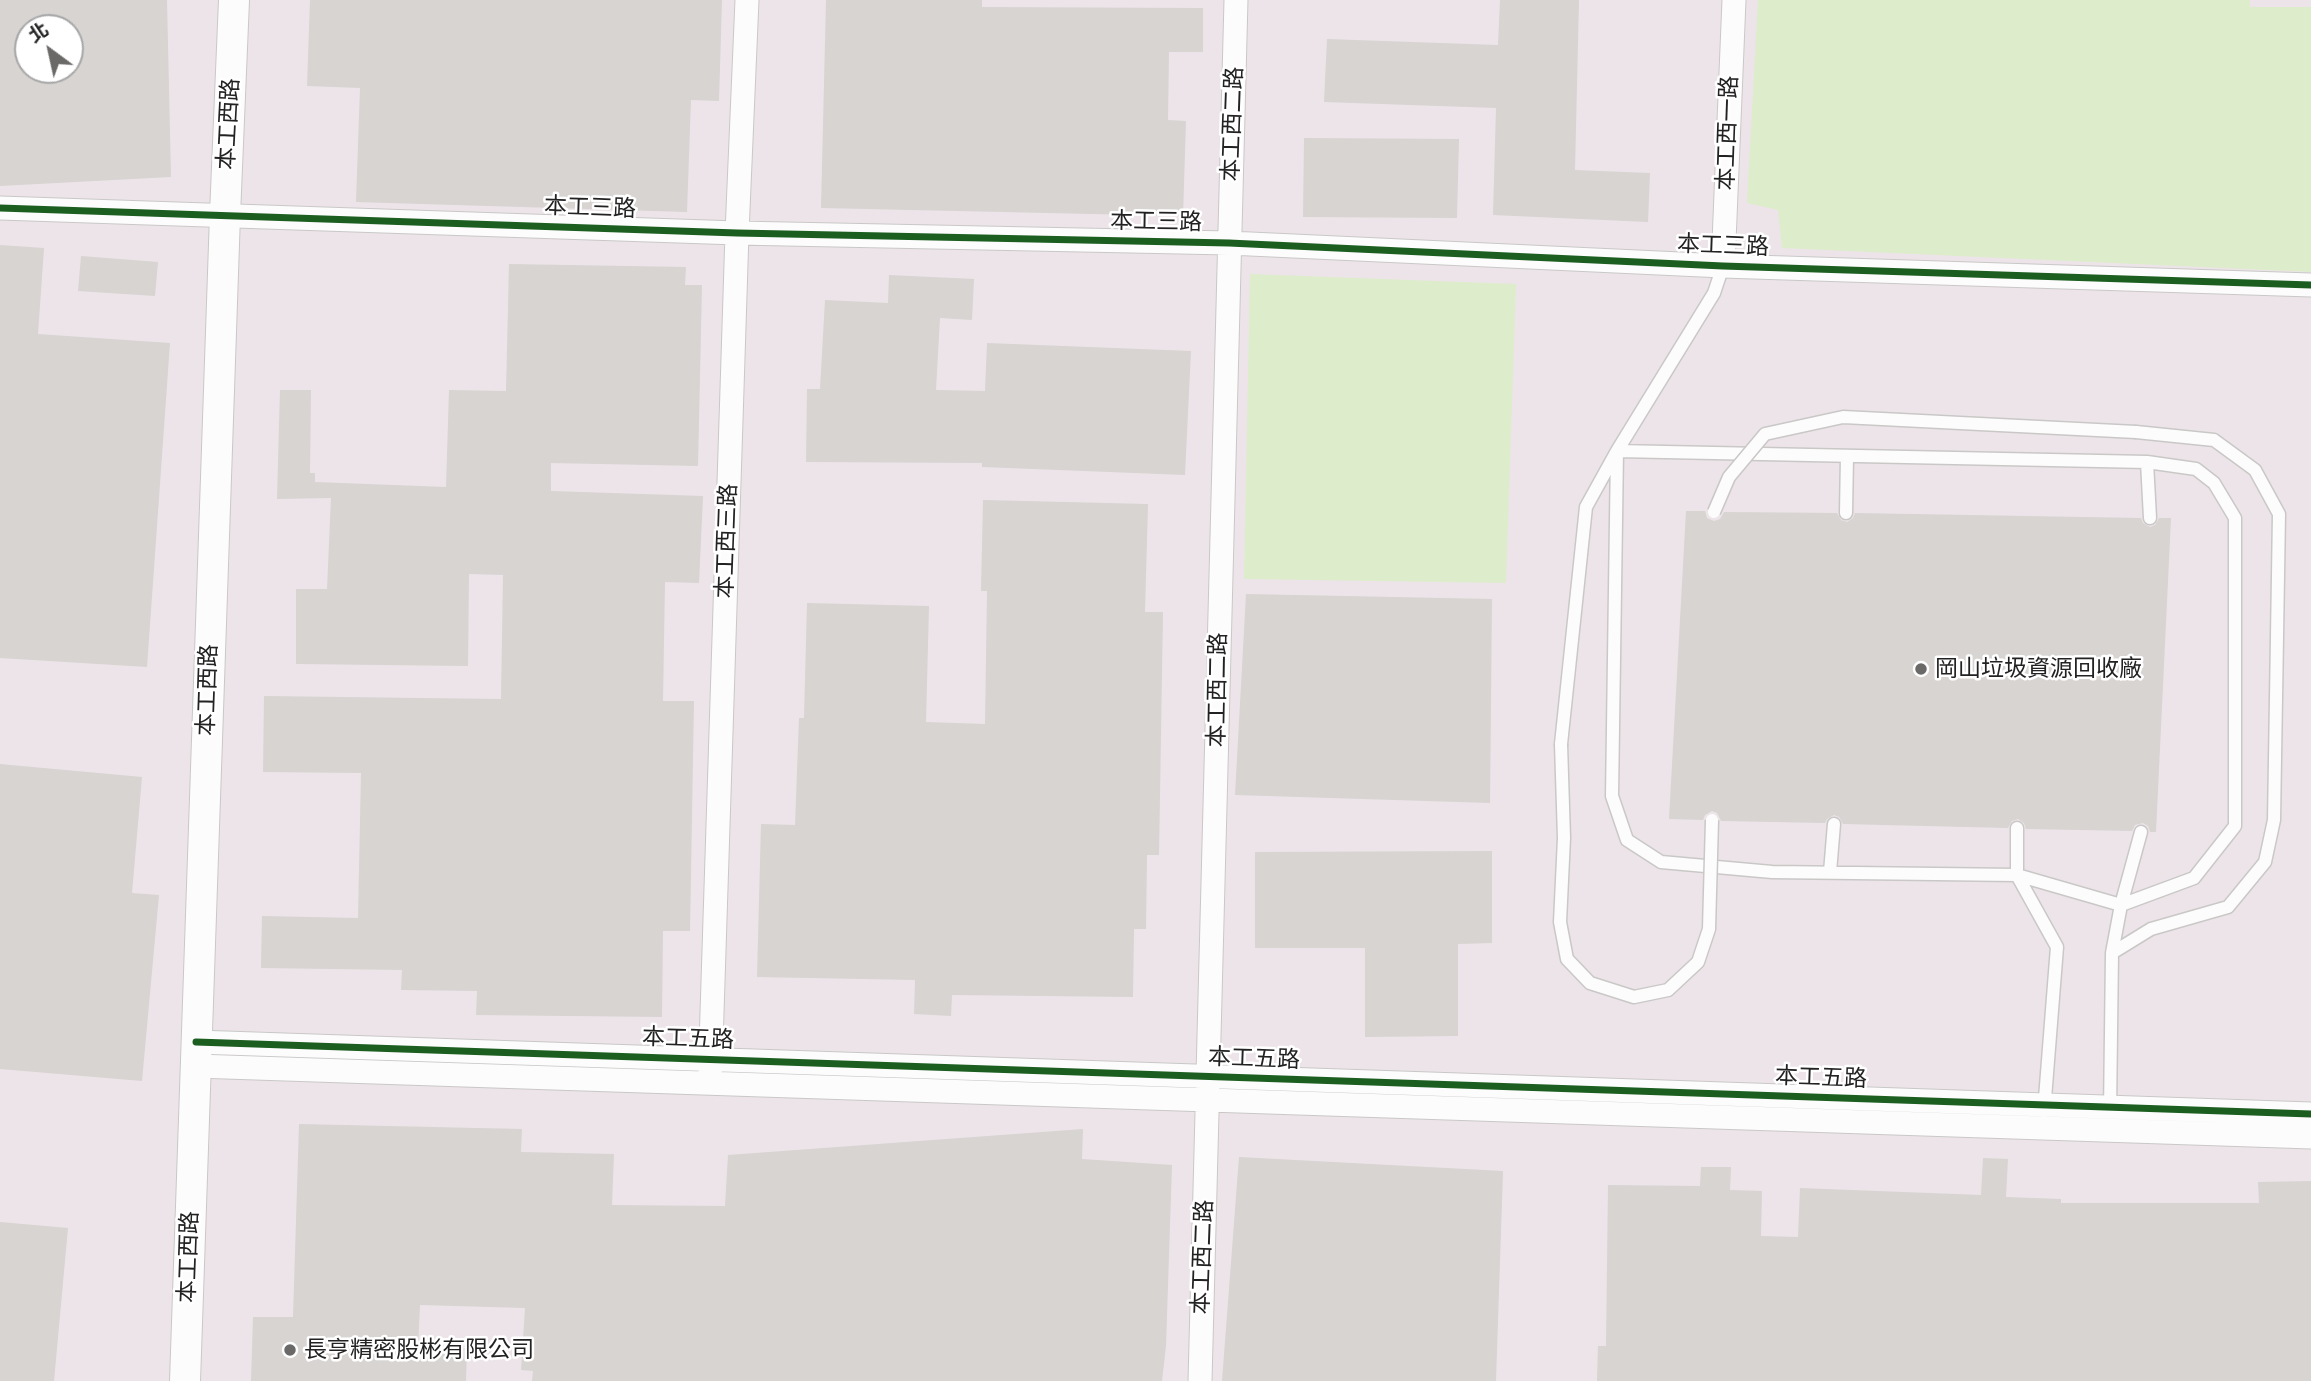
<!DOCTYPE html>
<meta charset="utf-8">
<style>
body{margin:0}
#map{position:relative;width:2311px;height:1381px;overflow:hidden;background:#f0eeeb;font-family:"Work Sans","Noto Sans TC",sans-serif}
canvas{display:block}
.north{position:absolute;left:14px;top:14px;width:70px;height:70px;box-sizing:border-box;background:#fff;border:2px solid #a7a7a7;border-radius:50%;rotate:327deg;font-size:19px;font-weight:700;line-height:28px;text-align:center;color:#222}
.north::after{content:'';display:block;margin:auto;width:24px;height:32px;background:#6a6968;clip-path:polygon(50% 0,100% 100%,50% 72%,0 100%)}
</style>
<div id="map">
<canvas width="2311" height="1381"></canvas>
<div class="north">北</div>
</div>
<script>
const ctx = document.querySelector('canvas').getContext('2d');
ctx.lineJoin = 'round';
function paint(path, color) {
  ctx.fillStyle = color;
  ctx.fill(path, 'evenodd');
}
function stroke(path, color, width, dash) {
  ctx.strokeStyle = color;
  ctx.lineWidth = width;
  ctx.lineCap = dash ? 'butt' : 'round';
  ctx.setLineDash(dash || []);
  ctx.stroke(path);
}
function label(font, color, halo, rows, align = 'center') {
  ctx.font = font + ' "Work Sans","Noto Sans TC",sans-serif';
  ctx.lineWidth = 5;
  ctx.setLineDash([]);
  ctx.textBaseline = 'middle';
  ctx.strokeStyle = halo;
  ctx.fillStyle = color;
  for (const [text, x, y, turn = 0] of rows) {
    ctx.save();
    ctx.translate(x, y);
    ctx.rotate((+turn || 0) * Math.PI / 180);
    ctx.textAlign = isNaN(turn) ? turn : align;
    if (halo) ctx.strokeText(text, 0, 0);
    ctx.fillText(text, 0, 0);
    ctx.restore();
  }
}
paint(new Path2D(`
 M0 0H2311V1381H0ZM28 28H70V70H28Z`), '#ede4e9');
paint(new Path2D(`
 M1758 0H2250V7H2311V272L1782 248 1778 210 1747 203Z
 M1250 274 1516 284 1506 583 1244 579Z`), '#ddeccb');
paint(new Path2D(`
 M0 0H167L171 177 0 186ZM28 28H70V70H28Z
 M310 0H722L719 101 691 100 687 212 356 202 360 88 307 86Z
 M826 0H982V7L1203 8V52H1169L1168 120 1186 121 1183 216 821 208Z
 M1500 0H1579L1575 170 1650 173 1648 222 1493 215 1496 108 1324 102 1327 39 1498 45Z
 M1304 138 1459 139 1457 218 1303 217Z
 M0 245 44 248 38 334 170 343 147 667 0 658Z
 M81 256 158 262 155 296 78 291Z
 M509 264 686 267 685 285H702L698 466 551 463V491L703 496 699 583 665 582 663 701H694L690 931H663L662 1017 476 1015 477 991 401 990 402 970 261 968 262 916 358 918 361 773 263 772 264 696 501 699 503 575 469 574 468 666 296 664V589H327L331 498 277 499 280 390H311L310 473H315V482L446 487 449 390 506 391Z
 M889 275 974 279 972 320 940 318 936 390 985 391 987 343 1191 351 1185 475 982 467V463L806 462 807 389H820L825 300 888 303Z
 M983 500 1148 504 1145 612H1163L1159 855H1147L1146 929H1134L1133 997 952 995 951 1016 914 1014 915 980 757 977 761 824 795 825 799 718H804L807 603 929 606 926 722 985 724 987 591H981Z
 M1686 511H1705L1707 518 1714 521 1720 519 1724 512 1837 513 1841 520 1847 522 1853 518 1855 513 2141 518 2143 523 2150 527 2155 525 2159 518H2171L2156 832H2150L2148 826 2143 823 2135 825 2132 831 2026 829 2024 823 2018 819 2012 821 2008 828 1843 824 1839 817 1834 815 1827 819 1825 823 1721 821 1717 813 1712 811 1705 815 1703 820 1669 819Z
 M1246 594 1492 599 1490 803 1235 795Z
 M0 764 142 777 132 893 159 895 142 1081 0 1069Z
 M1492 851V943L1458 944V1036L1365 1037V948H1255V852Z
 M299 1124 522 1129 521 1152 614 1154 612 1205 725 1206 728 1155 1083 1129 1082 1159 1172 1165 1166 1346 1162 1381H532L533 1371 521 1370 525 1308 420 1305 418 1348H467L466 1381H251L253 1317H293Z
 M1239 1157 1503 1171 1496 1381H1222Z
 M1983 1158 2008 1159 2006 1197 2061 1199V1203H2259L2258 1182 2311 1181V1381H1597L1598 1346H1606L1608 1185 1700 1186 1701 1167H1731L1730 1190 1762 1191 1761 1236 1798 1237 1800 1188 1981 1195Z
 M0 1222 68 1228 54 1381H0Z`), '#d7d4d2');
const service = new Path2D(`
 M1617 451 2147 462 2196 469 2214 483 2235 518V826L2194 878 2121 905 2017 875 1772 872 1661 862 1627 840 1612 796Z
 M2147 462 2150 518
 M1846 513 1847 456
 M1561 744 1586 507 1617 451 1714 293 1723 266
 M2017 828V875L2057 947 2044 1111
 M1830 872 1834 824
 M2112 953 2121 905 2141 832
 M2110 1112 2112 953 2151 929 2228 907 2265 862 2274 820 2279 514 2255 470 2214 440 2136 432`);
const minor = new Path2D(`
 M0 208 737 233 1229 243 1723 266 2311 285
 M1723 266 1734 0
 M196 1042 2311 1114
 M196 1066 2311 1137
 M710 1075 737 233 747 0
 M1200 1381 1236 0`);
const tertiary = new Path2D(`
 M185 1381 225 215 234 0`);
stroke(service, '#c9c8c7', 15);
stroke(minor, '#c9c8c7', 25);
stroke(tertiary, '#c9c8c7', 32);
stroke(service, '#fdfcfc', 12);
stroke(minor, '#fdfcfc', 23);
stroke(tertiary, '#fdfcfc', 30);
const serviceBridge = new Path2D(`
 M1714 512 1729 477 1765 434 1843 417 2136 432
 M1561 744 1564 838 1560 922 1567 959 1590 983 1634 997 1668 990 1698 962 1709 929 1712 820`);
stroke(serviceBridge, '#c9c8c7', 15, []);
stroke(serviceBridge, '#fdfcfc', 12);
stroke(new Path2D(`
 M0 208 737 233 1229 243 1723 266 2311 285
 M196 1042 2311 1114`), '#1b5e20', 7);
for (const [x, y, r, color] of [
 [1921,669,7,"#6a6968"],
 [290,1350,7,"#6a6968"]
]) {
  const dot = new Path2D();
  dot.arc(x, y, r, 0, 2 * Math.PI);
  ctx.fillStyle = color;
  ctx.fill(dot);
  stroke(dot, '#fff', 2.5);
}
label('23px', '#222', '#fff', [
 ["本工西路",229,124,-87],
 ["本工西二路",1233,124,-88],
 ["本工西一路",1728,133,-88],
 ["本工三路",590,208,2],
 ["本工三路",1156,222,1],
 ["本工三路",1723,246,2],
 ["本工西三路",727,541,-88],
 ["本工西路",208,690,-88],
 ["本工西二路",1218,690,-89],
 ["本工五路",688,1039,2],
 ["本工五路",1254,1059,2],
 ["本工五路",1821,1078,2],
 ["本工西路",189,1257,-88],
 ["本工西二路",1203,1257,-88]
]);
label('23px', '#222', '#fff', [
 ["岡山垃圾資源回收廠",1935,669],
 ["長亨精密股彬有限公司",304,1350]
], 'left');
</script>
